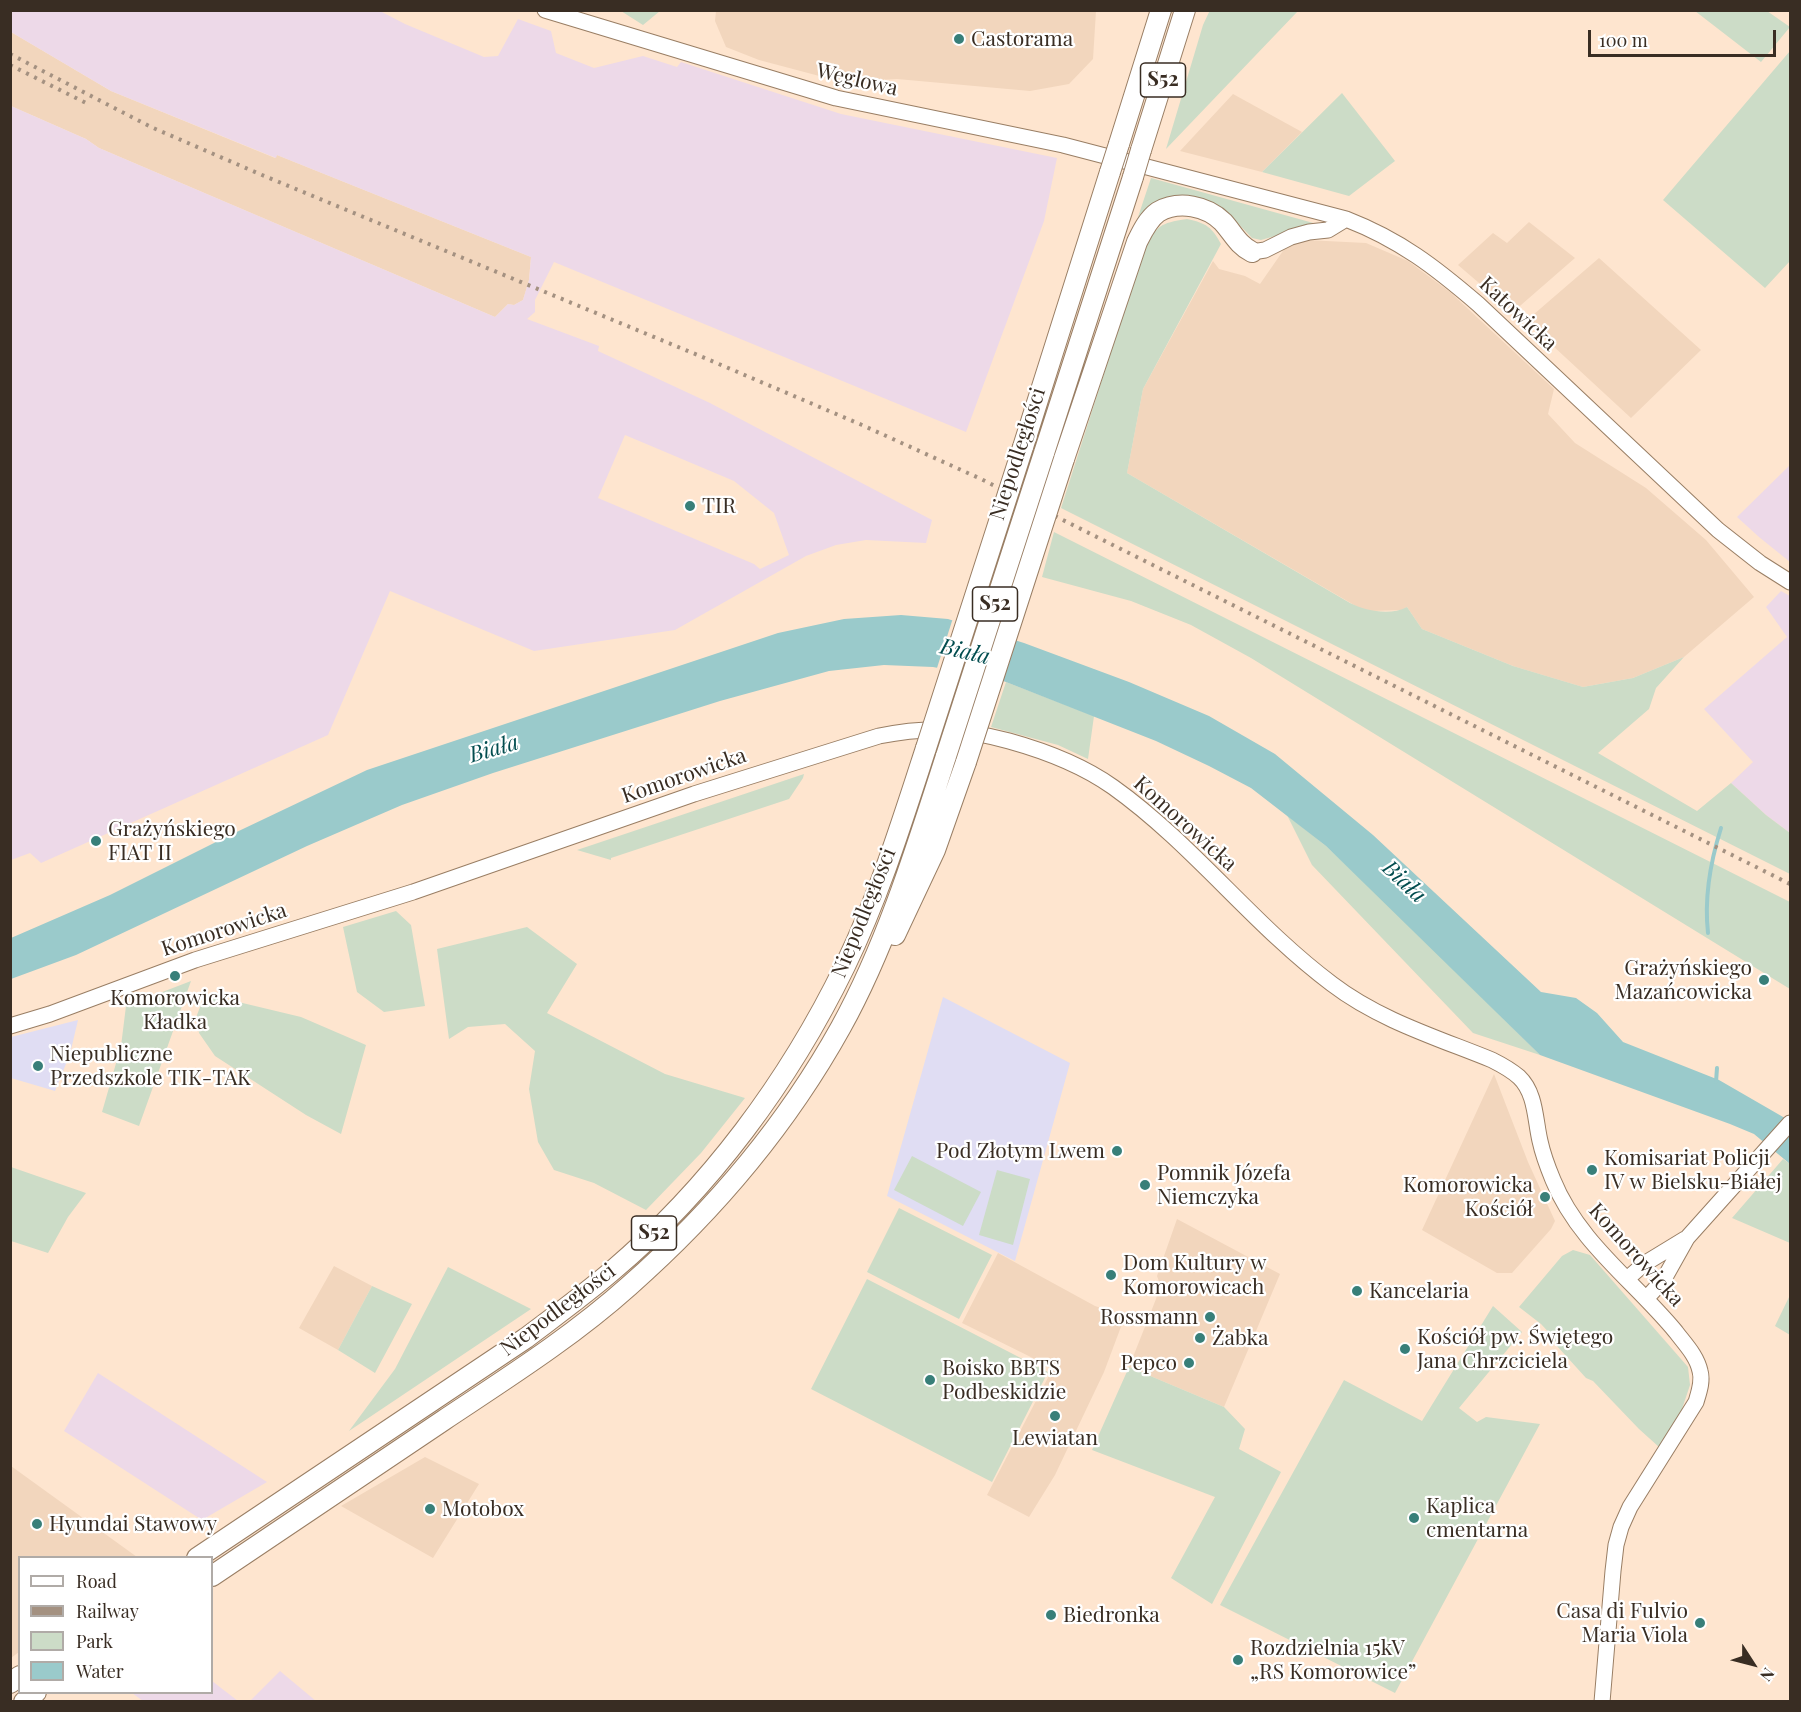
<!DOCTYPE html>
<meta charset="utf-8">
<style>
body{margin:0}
#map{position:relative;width:1801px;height:1712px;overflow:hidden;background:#fee5cf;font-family:"Playfair Display",serif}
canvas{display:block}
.frame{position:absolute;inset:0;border:12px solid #392d23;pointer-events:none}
.legend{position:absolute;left:18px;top:1556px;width:195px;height:138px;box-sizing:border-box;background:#fff;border:2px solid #b0aba7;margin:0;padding:8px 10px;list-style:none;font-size:18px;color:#392d23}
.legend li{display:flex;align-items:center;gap:12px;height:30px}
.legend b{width:30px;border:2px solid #b0aba7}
.north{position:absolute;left:1723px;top:1634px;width:60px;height:60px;-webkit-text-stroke:4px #fff;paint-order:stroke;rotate:126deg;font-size:16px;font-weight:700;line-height:24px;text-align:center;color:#392d23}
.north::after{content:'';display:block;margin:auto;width:21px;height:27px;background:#392d23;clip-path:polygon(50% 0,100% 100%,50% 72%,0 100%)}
.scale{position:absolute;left:1588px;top:30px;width:188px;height:27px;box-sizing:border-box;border:3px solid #392d23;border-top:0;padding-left:8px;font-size:18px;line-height:21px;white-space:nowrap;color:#392d23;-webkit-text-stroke:4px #fff;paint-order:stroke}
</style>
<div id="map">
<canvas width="1801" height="1712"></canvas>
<div class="frame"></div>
<ul class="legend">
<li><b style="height:8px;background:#fff"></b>Road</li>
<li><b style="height:8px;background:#a49181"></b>Railway</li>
<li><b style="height:16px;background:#ccdcc7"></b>Park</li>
<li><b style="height:16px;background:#9acacb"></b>Water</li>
</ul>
<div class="north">N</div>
<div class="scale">100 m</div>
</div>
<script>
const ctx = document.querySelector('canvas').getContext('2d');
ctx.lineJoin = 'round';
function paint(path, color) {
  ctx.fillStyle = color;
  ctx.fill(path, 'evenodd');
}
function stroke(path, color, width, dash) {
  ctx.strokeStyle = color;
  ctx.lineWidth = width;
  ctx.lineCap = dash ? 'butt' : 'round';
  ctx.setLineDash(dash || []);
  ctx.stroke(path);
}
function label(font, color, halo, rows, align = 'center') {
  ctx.font = font + ' "Playfair Display",serif';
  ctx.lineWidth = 4.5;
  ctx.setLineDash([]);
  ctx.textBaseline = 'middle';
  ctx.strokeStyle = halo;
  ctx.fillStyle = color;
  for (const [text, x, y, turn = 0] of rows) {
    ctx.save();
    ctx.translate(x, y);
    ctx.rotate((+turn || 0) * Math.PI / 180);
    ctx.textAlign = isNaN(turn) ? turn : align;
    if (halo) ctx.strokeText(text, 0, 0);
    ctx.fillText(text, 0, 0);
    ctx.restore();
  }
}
paint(new Path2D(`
 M716 11H1096L1093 59 1069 84 1030 91 897 79 842 82 759 60 726 47 715 21Z
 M11 32 111 91 275 158 277 155 531 257 529 280 523 300 514 305 508 304 495 317 99 148 86 139 11 106Z
 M1233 94 1302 132 1262 172 1180 151Z
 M1529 222 1575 258 1513 312 1458 265 1493 233 1507 243Z
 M1306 240 1366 243 1408 261 1450 292 1554 389 1548 414 1575 443 1646 488 1706 540 1754 597 1684 657 1633 678 1583 687 1513 666 1422 629 1407 607 1402 610 1371 611 1361 609 1127 473 1143 389 1213 261 1219 269 1245 276 1260 284 1285 248Z
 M1599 258 1701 350 1631 418 1526 321Z
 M1494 1074 1528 1162 1555 1221 1551 1229 1512 1273H1497L1422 1230Z
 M1177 1219 1280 1274 1224 1407 1129 1367 1156 1299 1160 1284 1157 1276Z
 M998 1253 1095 1306 1125 1316 1104 1372 1055 1475 1029 1517 987 1495 1053 1368 962 1323Z
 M334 1266 372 1286 338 1350 299 1328Z
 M425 1457 479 1484 433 1558 341 1506Z
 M11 1466 137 1557 20 1558 19 1652 11 1658Z`), '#f2d6bd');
paint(new Path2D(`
 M11 10 380 11 405 24 484 57 498 56 518 19 551 31 556 53 594 68 643 56 677 67 681 62 841 114 1057 158 1044 221 966 432 554 262 535 300V312L527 319 599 346 598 351 710 403 932 520 926 543 866 540 836 545 806 556 675 630 534 651 390 591 328 735 41 863 30 853 11 860V106L86 139 99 148 495 317 508 304 514 305 523 300 529 280 531 257 277 155 276 158 111 91 11 32ZM625 435 734 481 774 513 789 555 760 569 754 564 598 498Z
 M1790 465V562L1759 537 1737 517Z
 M1781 591 1790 596V833L1766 815 1731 783 1753 762 1704 709 1787 637 1766 607Z
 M98 1373 267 1482 202 1520 64 1431Z
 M280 1671 316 1701H250Z
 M212 1681 238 1701H143L132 1693 212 1692Z`), '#edd9e8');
paint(new Path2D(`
 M943 997 1070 1063 1015 1261 887 1196Z
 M78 1020 70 1054 55 1091 11 1078V1037Z`), '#e0ddf3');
paint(new Path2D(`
 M1210 10 1298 11 1166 149 1203 25Z
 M621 11H660L643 25Z
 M1695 11H1767L1790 27 1761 62Z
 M1790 51V261L1765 288 1663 200Z
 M1342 93 1395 161 1349 196 1262 172Z
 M1151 178 1317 224 1261 240 1252 238 1229 214 1213 206 1152 207 1137 220Z
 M1187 219C1206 223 1212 227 1221 244L1143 389 1127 473 1350 603C1366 611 1390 616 1407 607L1422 629 1513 666 1583 687 1633 678 1684 657 1656 688 1649 709 1598 753 1697 811 1731 783 1766 815 1790 833V874L1061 508 1144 248C1158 226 1159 223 1187 219Z
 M1054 532 1790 902V989L1251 658 1191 625 1131 601 1042 577Z
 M1006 682 1094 716 1088 759 1058 745 991 727Z
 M804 774 803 778 789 799 611 858V860L577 850Z
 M1287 815 1326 846 1373 890 1540 1055 1473 1033 1312 865Z
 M396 911 411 925 425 1006 384 1012 357 992 343 927Z
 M527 927 577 964 547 1013 665 1074 745 1098 701 1153 646 1210 594 1183 554 1170 538 1142 529 1089 535 1051 505 1024 468 1027 449 1039 437 949Z
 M191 981 139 1126 102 1112 121 1046 126 1006Z
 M205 994 301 1017 366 1045 341 1134 306 1115 215 1056 199 1033 197 1015Z
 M912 1156 981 1192 963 1226 894 1190Z
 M1783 1159 1790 1164V1243L1732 1218Z
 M11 1167 86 1193 68 1217 48 1253 11 1241Z
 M997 1170 1030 1179 1013 1245 979 1235Z
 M899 1208 992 1255 959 1319 867 1272Z
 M1573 1250 1590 1255 1688 1367 1690 1385 1680 1415 1659 1447 1639 1429 1593 1381 1586 1378 1557 1346 1554 1338 1541 1324 1519 1307 1562 1256Z
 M448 1267 531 1309 349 1431 395 1369Z
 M867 1279 1048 1372 992 1482 811 1389Z
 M372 1286 412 1304 375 1373 338 1350Z
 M1790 1295V1335L1775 1326Z
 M1493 1306 1522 1332 1459 1408 1477 1422 1486 1417 1540 1424 1395 1693 1220 1605 1344 1380 1422 1421Z
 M1129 1367 1224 1407 1245 1429 1239 1449 1281 1472 1212 1604 1171 1578 1215 1497 1092 1450Z`), '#ccdcc7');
paint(new Path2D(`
 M901 615 948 619 1024 643 1129 682 1209 716 1275 754 1373 835 1541 992 1576 998 1597 1013 1623 1042 1719 1080 1790 1121V1164L1754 1134 1730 1124 1540 1055 1326 846 1251 788 1209 766 1156 741 1006 682 997 679 933 667 884 665 829 671 720 701 493 773 402 805 307 846 76 955 11 979V938L110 895 224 838 367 770 778 633 844 619Z`), '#9acacb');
paint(new Path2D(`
 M953 618 975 625 959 675 936 671Z`), '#fee5cf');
stroke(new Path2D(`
 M1708 933C1704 897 1710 863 1721 828
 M1716 1082 1717 1068`), '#9acacb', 4);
const secondary = new Path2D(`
 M545 10 836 98 1063 145 1346 219C1400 240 1435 267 1478 304L1718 530 1760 563 1790 582
 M1252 252 1265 250 1291 237 1309 232 1328 230 1346 219
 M10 1026 50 1014 195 960 413 892 694 794 879 736C929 726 960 728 1009 741 1045 751 1082 765 1113 787 1193 844 1253 925 1332 984 1379 1020 1438 1038 1492 1060 1502 1065 1511 1070 1519 1077 1536 1093 1535 1120 1540 1141 1543 1155 1548 1168 1553 1180 1578 1242 1635 1282 1676 1332 1685 1344 1697 1356 1700 1371 1703 1381 1699 1392 1696 1402L1630 1507 1621 1527 1616 1545 1613 1571 1602 1702
 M1627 1279 1644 1264 1685 1239
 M1646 1299 1664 1279 1687 1238 1790 1123`);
const highway = new Path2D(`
 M1119 144 1161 10
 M1141 150 1185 10
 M1023 447 1110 172
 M1044 453 1133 177
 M1064 459 1137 242C1142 232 1148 219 1158 212 1179 200 1207 206 1223 222 1233 233 1238 245 1252 252
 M895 935 935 850 966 762
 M197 1558 526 1338C555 1316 584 1295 612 1271 710 1188 789 1081 845 966 879 896 902 822 926 748
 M212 1576C289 1524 367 1472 444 1420 507 1378 572 1337 629 1286 714 1211 786 1126 841 1027 887 944 917 846 946 756
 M10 1683 20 1676
 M24 1702 36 1692`);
stroke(secondary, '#997e64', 17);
stroke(highway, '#997e64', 22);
stroke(secondary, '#fff', 15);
stroke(highway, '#fff', 20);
stroke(new Path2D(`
 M10 54 151 127 262 175 700 356 862 425 981 479 1790 884
 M10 65 88 104`), '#a49181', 4, [3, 6]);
const highwayBridge = new Path2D(`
 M1110 172 1119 144
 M1133 177 1141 150
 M926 748 1023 447
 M946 756 1044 453
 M966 762 1064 459`);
stroke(highwayBridge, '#997e64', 22, []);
stroke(highwayBridge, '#fff', 20);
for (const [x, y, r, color] of [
 [959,39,6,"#387f79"],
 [690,506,6,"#387f79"],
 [96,841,6,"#387f79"],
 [175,976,6,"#387f79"],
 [1764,980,6,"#387f79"],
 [38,1066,6,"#387f79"],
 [1117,1151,6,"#387f79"],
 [1592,1170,6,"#387f79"],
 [1145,1185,6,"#387f79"],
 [1545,1197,6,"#387f79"],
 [1111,1275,6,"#387f79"],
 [1357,1291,6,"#387f79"],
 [1210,1317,6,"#387f79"],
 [1200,1338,6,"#387f79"],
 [1405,1349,6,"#387f79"],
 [1189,1363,6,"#387f79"],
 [930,1380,6,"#387f79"],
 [1055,1416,6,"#387f79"],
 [430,1509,6,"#387f79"],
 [1414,1518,6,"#387f79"],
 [37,1524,6,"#387f79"],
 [1051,1615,6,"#387f79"],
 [1700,1623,6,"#387f79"],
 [1238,1660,6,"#387f79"]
]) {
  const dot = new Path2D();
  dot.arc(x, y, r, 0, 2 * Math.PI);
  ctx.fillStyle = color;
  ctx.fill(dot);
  stroke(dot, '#fff', 2);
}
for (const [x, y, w] of [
 [1163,80,45],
 [995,604,45],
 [654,1233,45]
]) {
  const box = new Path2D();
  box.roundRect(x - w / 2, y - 17, w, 34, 4.5);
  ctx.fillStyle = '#fff';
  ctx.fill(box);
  stroke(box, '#392d23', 1.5);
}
label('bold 20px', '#392d23', null, [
 ["S52",1163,80],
 ["S52",995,604],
 ["S52",654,1233]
]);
label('21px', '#392d23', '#fff', [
 ["Castorama",971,39],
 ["TIR",702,506],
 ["Grażyńskiego",108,829],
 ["FIAT II",108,853],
 ["Grażyńskiego",1752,968,"right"],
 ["Mazańcowicka",1752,992,"right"],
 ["Komorowicka",175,998,"center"],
 ["Kładka",175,1022,"center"],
 ["Niepubliczne",50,1054],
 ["Przedszkole TIK-TAK",50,1078],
 ["Pod Złotym Lwem",1105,1151,"right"],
 ["Komisariat Policji",1604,1158],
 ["IV w Bielsku-Białej",1604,1182],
 ["Pomnik Józefa",1157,1173],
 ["Niemczyka",1157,1197],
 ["Komorowicka",1533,1185,"right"],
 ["Kościół",1533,1209,"right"],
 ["Dom Kultury w",1123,1263],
 ["Komorowicach",1123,1287],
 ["Kancelaria",1369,1291],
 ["Rossmann",1198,1317,"right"],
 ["Kościół pw. Świętego",1417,1337],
 ["Jana Chrzciciela",1417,1361],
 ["Żabka",1212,1338],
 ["Pepco",1177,1363,"right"],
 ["Boisko BBTS",942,1368],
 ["Podbeskidzie",942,1392],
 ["Lewiatan",1055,1438,"center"],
 ["Kaplica",1426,1506],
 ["cmentarna",1426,1530],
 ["Motobox",442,1509],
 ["Hyundai Stawowy",49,1524],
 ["Casa di Fulvio",1688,1611,"right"],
 ["Maria Viola",1688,1635,"right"],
 ["Biedronka",1063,1615],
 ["Rozdzielnia 15kV",1250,1648],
 ["„RS Komorowice”",1250,1672]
], 'left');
label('21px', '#392d23', '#fff', [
 ["Węglowa",857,80,13],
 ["Katowicka",1518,314,43],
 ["Niepodległości",1018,454,-72],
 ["Komorowicka",684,776,-19],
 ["Komorowicka",1185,824,42],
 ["Niepodległości",864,913,-68],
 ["Komorowicka",224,930,-18],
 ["Komorowicka",1636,1255,48],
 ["Niepodległości",558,1310,-37]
]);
label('italic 22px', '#024d4f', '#fff', [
 ["Biała",965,652,13],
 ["Biała",494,749,-16],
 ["Biała",1404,882,43]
]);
</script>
